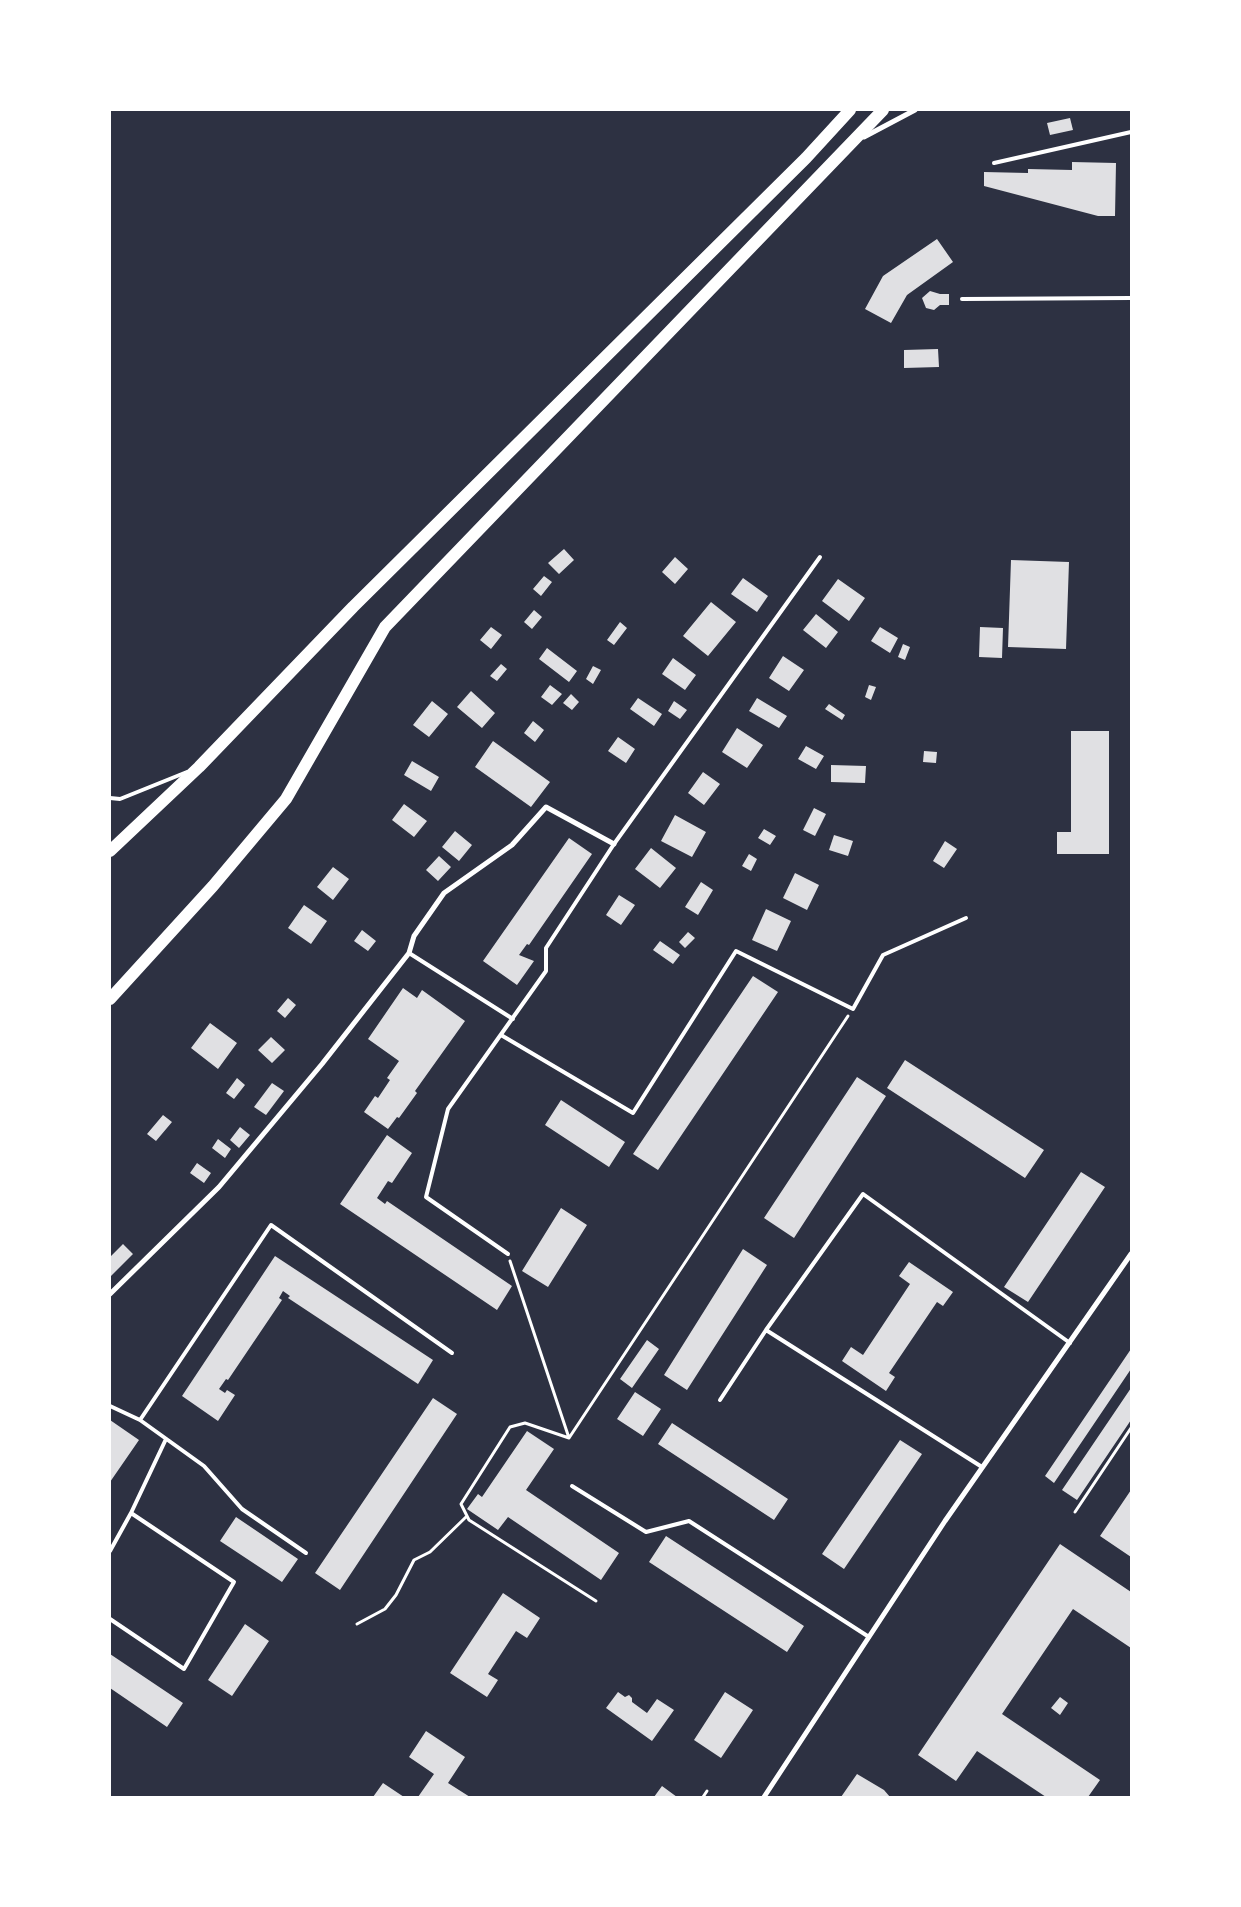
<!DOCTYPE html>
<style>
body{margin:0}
#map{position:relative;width:1241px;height:1907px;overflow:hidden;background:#2d3142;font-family:Lato,sans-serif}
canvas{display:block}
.frame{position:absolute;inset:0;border:111px solid #fff;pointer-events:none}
</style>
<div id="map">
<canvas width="1241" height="1907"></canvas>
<div class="frame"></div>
</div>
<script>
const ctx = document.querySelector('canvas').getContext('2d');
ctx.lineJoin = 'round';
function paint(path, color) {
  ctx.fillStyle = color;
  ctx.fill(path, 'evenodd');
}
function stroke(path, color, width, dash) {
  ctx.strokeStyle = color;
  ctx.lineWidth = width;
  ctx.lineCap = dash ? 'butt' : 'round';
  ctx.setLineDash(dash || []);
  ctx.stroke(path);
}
paint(new Path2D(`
 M1070 118 1073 130 1050 135 1047 123Z
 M1072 162 1116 163 1115 216H1098L984 186V172L1028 173V169L1072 170Z
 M937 239 953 262 907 295 891 323 865 309 883 276Z
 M930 291 940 294H949V305H940L934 310 926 308 922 298Z
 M938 349 939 367 904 368V350Z
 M564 549 574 560 559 574 548 563Z
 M675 557 688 569 675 584 662 572Z
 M1011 560 1069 562 1066 649 1008 647Z
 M544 576 552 582 541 596 533 589Z
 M743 578 768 596 757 612 731 594Z
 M838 579 865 598 849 621 822 601Z
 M711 602 736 622 708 656 683 636Z
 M534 610 542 617 532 629 524 622Z
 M816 614 838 632 826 648 803 630Z
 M620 622 627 628 614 645 607 640Z
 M491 627 502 635 491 649 480 640Z
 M880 627 898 638 890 653 871 641Z
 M980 627 1003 628 1002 658 979 657Z
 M903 644 910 647 905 660 898 657Z
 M547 648 577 671 569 682 539 659Z
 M783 656 804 670 789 691 769 678Z
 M673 658 696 675 685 690 662 674Z
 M501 664 507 669 497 681 490 676Z
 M593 666 601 670 593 684 586 679Z
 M550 685 562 694 552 705 541 697Z
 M869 685 876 687 871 700 865 697Z
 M471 691 495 713 482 728 457 707Z
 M571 694 579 702 572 710 563 703Z
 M638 698 662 714 654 726 630 709Z
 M757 698 787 716 779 728 749 711Z
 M432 701 448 714 429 737 413 725Z
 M674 701 687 710 680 719 668 711Z
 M829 704 845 715 842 720 825 709Z
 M533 721 544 730 535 742 524 733Z
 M737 728 763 745 747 768 722 752Z
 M1071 731H1109V854H1057V832H1071Z
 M618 737 635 749 626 763 608 751Z
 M493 741 550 782 531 807 475 767Z
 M806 746 824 756 816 769 798 759Z
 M924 751 937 752 936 763 923 762Z
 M412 761 439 777 431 791 404 775Z
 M831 765 866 766 865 783 831 782Z
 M703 772 720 784 704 805 688 793Z
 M404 804 427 821 414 837 392 820Z
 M814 808 826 814 815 836 803 830Z
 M675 815 706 832 692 857 661 841Z
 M764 829 776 836 770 845 758 838Z
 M455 831 472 845 459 861 442 847Z
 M834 835 853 841 848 856 829 850Z
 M569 838 592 854 529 945 527 944 519 955 534 961 517 985 483 961Z
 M945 841 957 849 944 868 933 861Z
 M651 848 676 868 660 888 635 869Z
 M749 854 757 859 751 871 742 866Z
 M439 856 451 867 438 881 426 870Z
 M333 867 349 879 333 900 317 887Z
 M795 873 819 885 807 910 783 898Z
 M701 882 713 890 698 915 685 907Z
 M619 895 635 905 621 925 606 915Z
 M304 905 327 921 311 944 288 928Z
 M766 909 791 921 777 951 752 940Z
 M362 930 376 941 368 951 354 941Z
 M688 932 695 938 685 948 679 942Z
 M660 941 680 955 673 964 653 950Z
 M753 976 778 992 658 1170 633 1154Z
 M403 988 417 998 422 990 465 1021 415 1091 417 1093 399 1118 397 1117 388 1129 364 1112 375 1096 378 1098 390 1080 387 1078 399 1061 368 1039Z
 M288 998 296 1005 285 1018 277 1011Z
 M210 1023 237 1043 218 1069 191 1048Z
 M271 1037 285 1050 272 1063 258 1050Z
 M905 1060 1044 1150 1025 1178 887 1088Z
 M857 1077 886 1096 794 1238 764 1218Z
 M237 1078 245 1085 234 1099 226 1093Z
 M272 1083 284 1091 266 1115 254 1107Z
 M561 1100 625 1142 609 1167 545 1125Z
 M163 1115 172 1122 156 1141 147 1134Z
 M240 1127 250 1135 239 1148 230 1140Z
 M387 1135 412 1153 392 1183 388 1181 377 1198 385 1204 387 1201 512 1286 497 1310 340 1204Z
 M218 1139 231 1149 225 1158 212 1148Z
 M197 1163 211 1173 204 1183 190 1173Z
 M1081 1172 1105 1187 1028 1302 1004 1287Z
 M561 1208 587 1225 548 1287 522 1271Z
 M123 1244 133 1254 110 1277V1257Z
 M743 1249 767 1265 687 1390 664 1375Z
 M275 1256 433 1360 418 1384 288 1298 290 1296 283 1291 279 1298 282 1300 228 1380 226 1379 219 1389 225 1393 227 1390 235 1395 218 1421 182 1396Z
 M909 1262 953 1292 943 1306 937 1302 889 1373 895 1377 886 1391 842 1361 851 1347 863 1355 910 1284 899 1276Z
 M647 1340 659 1349 632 1388 620 1379Z
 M1131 1349V1369L1054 1483 1045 1476Z
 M1131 1388V1420L1077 1500 1062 1490Z
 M635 1392 661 1409 643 1436 617 1419Z
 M433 1398 457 1414 340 1590 315 1573Z
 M110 1420 139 1440 110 1482Z
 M672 1423 788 1499 774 1520 658 1444Z
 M527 1431 554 1449 526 1490 619 1553 601 1580 508 1517 498 1530 467 1509 478 1494 482 1497Z
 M900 1440 922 1454 844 1569 822 1554Z
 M1131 1490V1557L1100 1536Z
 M236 1517 298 1559 282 1582 220 1541Z
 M666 1536 804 1626 787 1652 649 1562Z
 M1060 1544 1131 1592V1648L1073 1609 1002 1714 1100 1780 1088 1797H1046L977 1751 956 1781 918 1755Z
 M503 1593 540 1618 527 1638 516 1631 488 1674 498 1680 487 1697 450 1673Z
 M245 1624 269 1641 232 1696 208 1680Z
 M110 1654 183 1703 167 1727 110 1688Z
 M618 1692 625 1697 629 1695 632 1698V1702L647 1713 657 1699 674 1710 652 1741 606 1708Z
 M725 1692 753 1710 721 1758 694 1740Z
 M1060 1697 1068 1703 1060 1715 1051 1708Z
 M426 1731 465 1757 448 1783 470 1797H418L434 1774 409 1757Z
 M857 1774 884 1790 890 1797H841Z
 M383 1783 404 1797H373Z
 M662 1786 677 1797H654Z`), '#e0e0e3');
stroke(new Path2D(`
 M510 1261 569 1438
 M569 1438 848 1016
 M569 1438 525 1423 510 1427 461 1504 469 1520 596 1601
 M1075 1512 1131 1428
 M357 1624 385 1609 396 1595 414 1560 430 1552 467 1516
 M703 1797 707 1791`), '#fff', 3);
stroke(new Path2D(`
 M994 163 1131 132
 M962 299 1131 298
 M110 798 120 799 187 772
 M409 953 513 1019
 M501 1035 633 1113 736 951 853 1009 883 955 966 918
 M508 1254 426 1197 448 1109 546 971V948L614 844 820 557
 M766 1330 863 1194 1070 1343
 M720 1400 766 1330 982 1467
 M110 1406 140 1420 204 1466 242 1509 306 1553
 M140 1420 271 1225 452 1353
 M572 1486 646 1532 689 1521 869 1637
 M131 1513 166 1439
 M110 1551 131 1513 234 1582 184 1669 110 1619`), '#fff', 4);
stroke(new Path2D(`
 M864 137 915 110
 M110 1294 219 1187 322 1064 409 953 414 936 444 893 512 845 546 807 614 844
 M764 1797 945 1521 1131 1254`), '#fff', 5);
stroke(new Path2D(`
 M110 851 199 767 353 607 806 158 850 110
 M110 999 213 886 286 799 385 627 883 110`), '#fff', 12);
</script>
